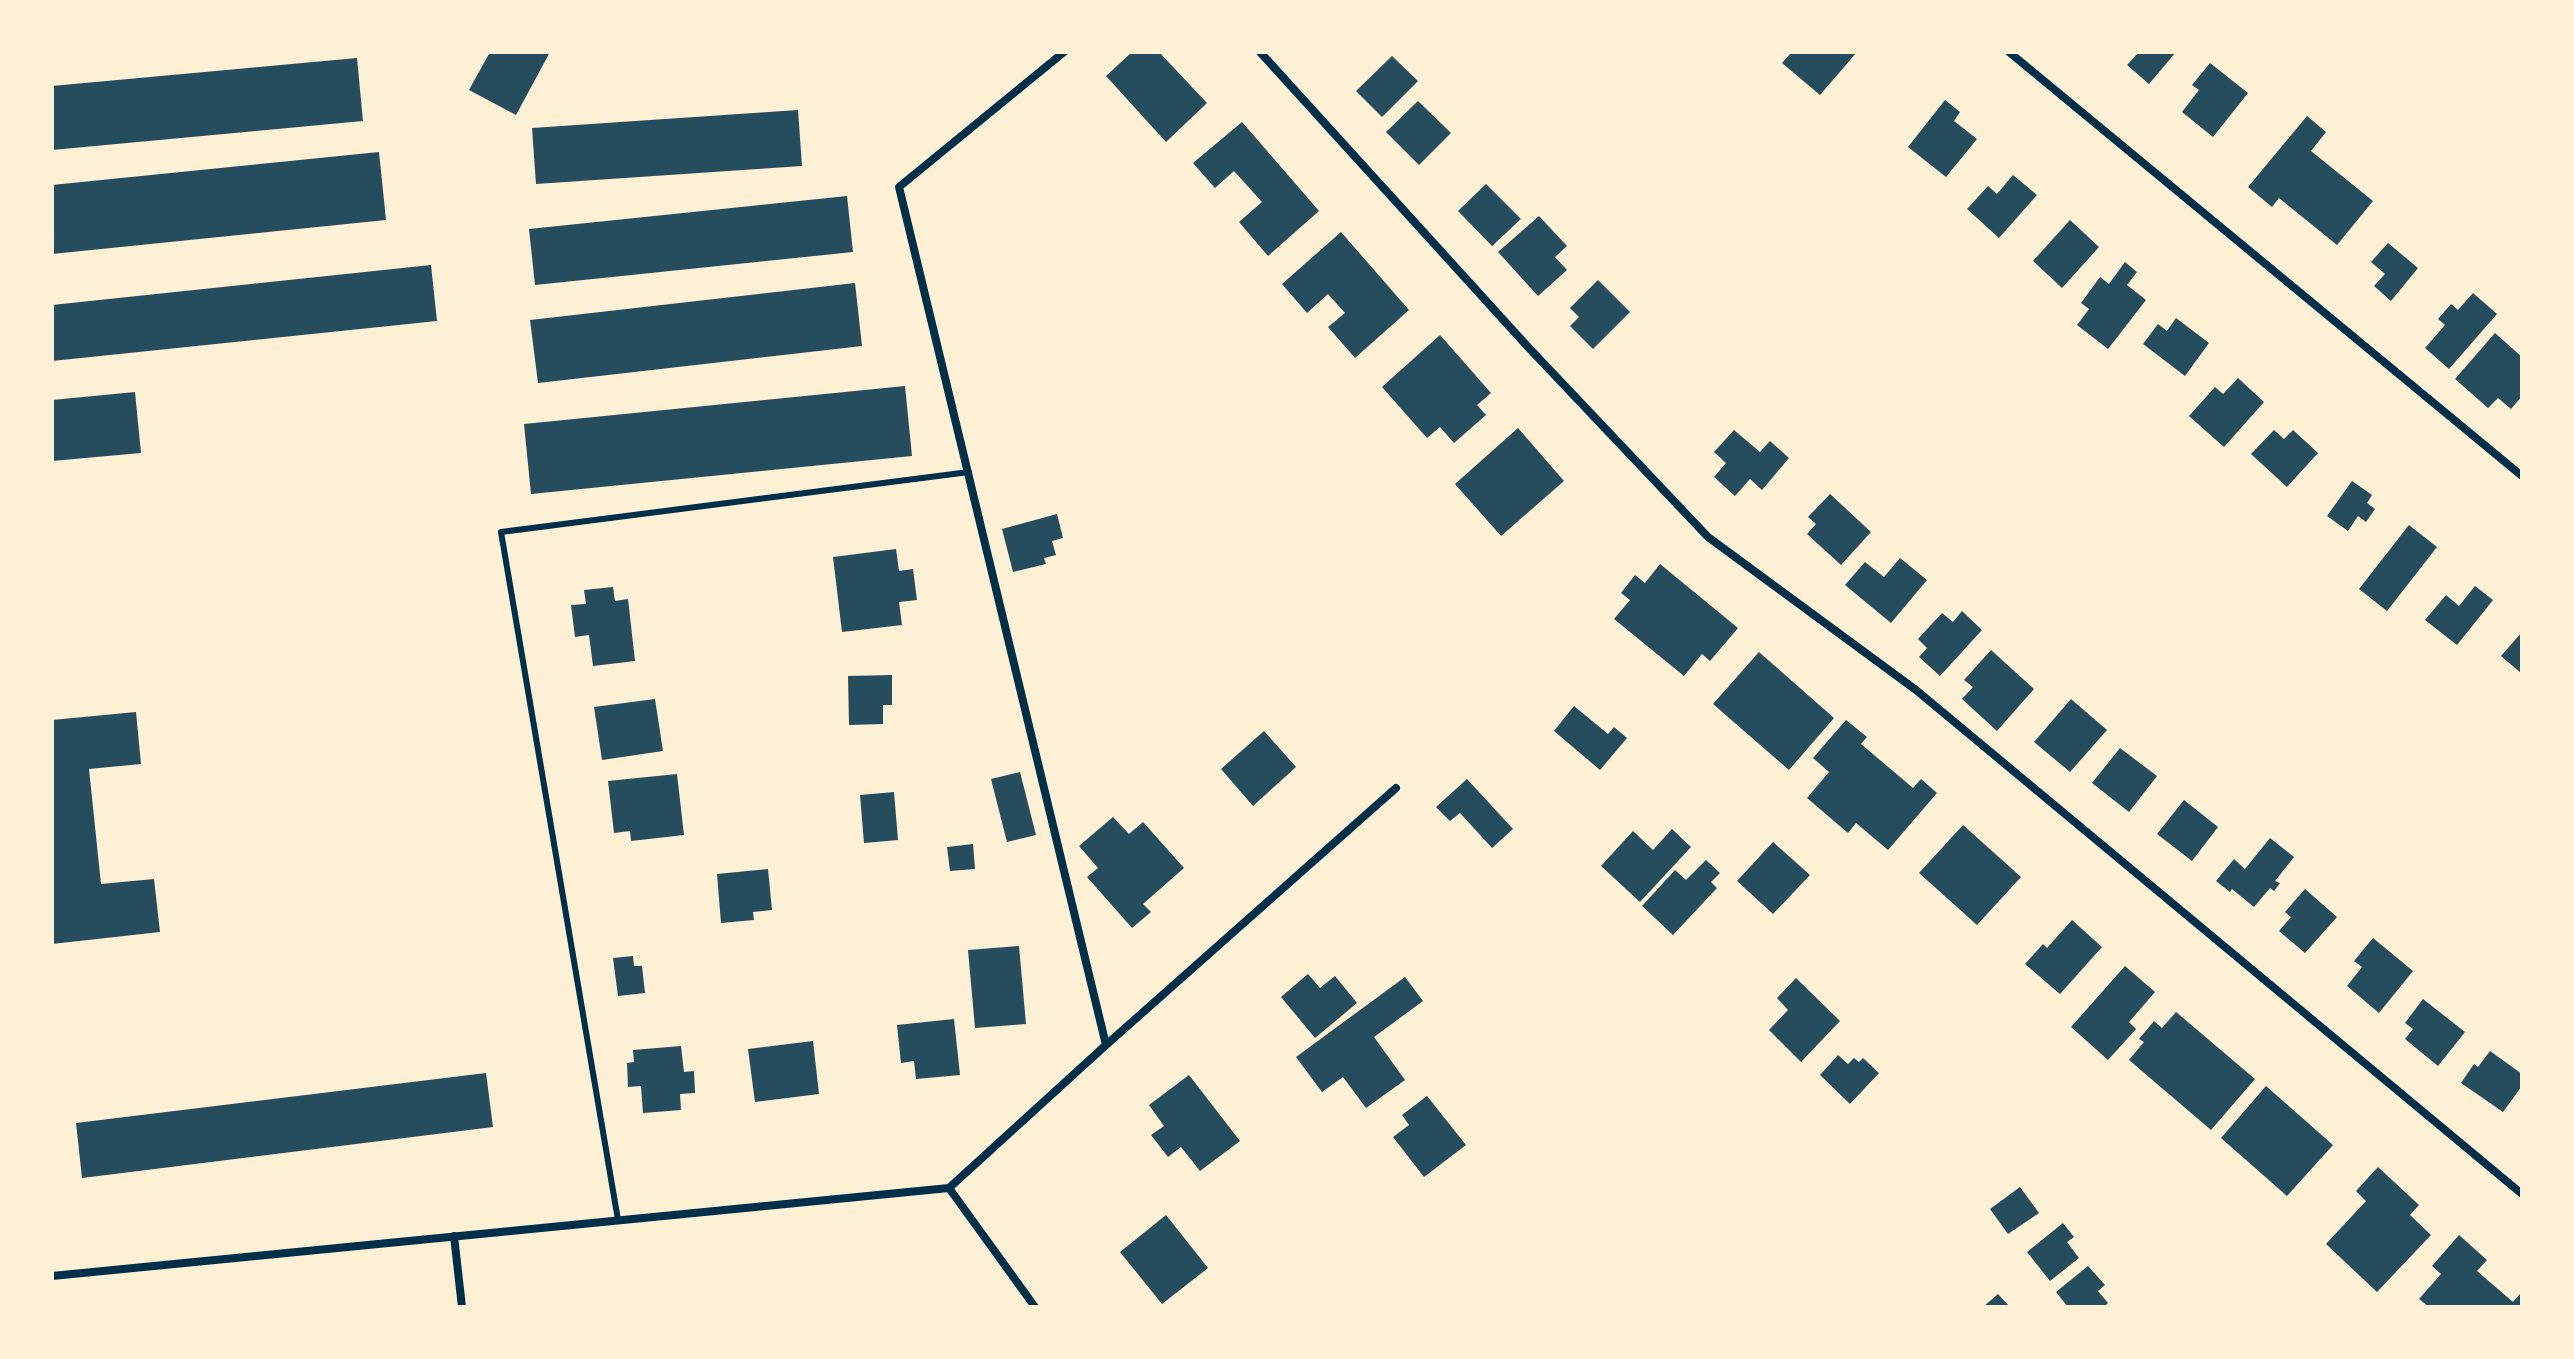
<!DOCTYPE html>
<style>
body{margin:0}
#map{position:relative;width:2574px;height:1359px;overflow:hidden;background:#fdf0d5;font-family:"Crimson Pro",serif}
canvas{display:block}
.frame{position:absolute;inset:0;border:54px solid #fdf0d5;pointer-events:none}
</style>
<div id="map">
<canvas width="2574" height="1359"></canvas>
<div class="frame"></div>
</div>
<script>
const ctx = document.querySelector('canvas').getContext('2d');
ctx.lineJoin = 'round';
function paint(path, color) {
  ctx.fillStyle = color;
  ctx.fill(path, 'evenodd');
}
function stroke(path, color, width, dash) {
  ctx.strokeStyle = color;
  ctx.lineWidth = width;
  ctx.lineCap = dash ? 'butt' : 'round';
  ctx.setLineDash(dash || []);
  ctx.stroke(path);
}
paint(new Path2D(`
 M490 52H550L516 115 469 90Z
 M1132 52H1159L1207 103 1166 142 1106 76Z
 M1792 52H1857L1820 95 1782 63Z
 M2139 52H2176L2149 84 2127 65Z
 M1392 56 1418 81 1382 117 1356 91Z
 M357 58 363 121 52 150V86Z
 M2210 63 2248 93 2213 137 2182 112 2199 90 2192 85Z
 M1945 100 1960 112 1954 121 1977 139 1946 177 1908 147Z
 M1418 101 1451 133 1419 165 1386 132Z
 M798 110 802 166 536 184 532 128Z
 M2307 116 2326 132 2311 151 2373 201 2337 245 2279 198 2272 207 2248 187Z
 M1242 122 1319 211 1268 256 1239 222 1262 202 1234 171 1215 188 1193 163Z
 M379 152 386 220 52 254V185Z
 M2013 175 2037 195 1999 238 1967 209 1988 186 1997 194Z
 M1486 184 1521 219 1492 246 1458 211Z
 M847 196 853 252 535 285 529 229Z
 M1539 216 1567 246 1555 257 1567 270 1538 296 1498 252Z
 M2070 220 2099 247 2062 288 2033 261Z
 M1341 232 1409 310 1355 358 1328 327 1345 313 1328 294 1307 313 1282 284Z
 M2388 243 2418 268 2391 301 2374 286 2385 274 2371 262Z
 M2125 262 2137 272 2127 285 2146 300 2108 349 2077 325 2089 309 2081 303 2100 277 2109 284Z
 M431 265 437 321 52 361V305Z
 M1598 280 1630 312 1593 349 1570 326 1579 317 1570 308Z
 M855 283 862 346 538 383 530 320Z
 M2473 293 2497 314 2449 369 2425 348 2445 325 2438 319 2451 304 2458 310Z
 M2176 318 2209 343 2185 376 2143 344 2158 324 2167 331Z
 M2495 333 2522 357V396L2511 409 2498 398 2488 408 2455 379Z
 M1440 335 1491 393 1477 405 1486 415 1454 443 1440 427 1427 438 1382 387Z
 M2238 378 2264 402 2224 447 2189 416 2215 387 2223 394Z
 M905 386 912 456 531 494 524 424Z
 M135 392 141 453 52 461V400Z
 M1518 428 1564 481 1501 536 1455 484Z
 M1734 430 1760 452 1770 441 1789 458 1762 490 1750 479 1735 496 1714 477 1726 463 1714 452Z
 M2274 430 2284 439 2293 430 2318 453 2287 487 2251 454Z
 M2352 481 2372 495 2367 503 2375 509 2366 522 2358 516 2348 531 2327 516Z
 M1830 494 1871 532 1841 565 1807 534 1816 524 1808 517Z
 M1057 514 1063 538 1052 541 1056 555 1044 558 1046 564 1013 572 1002 529Z
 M2409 525 2437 547 2387 611 2359 589Z
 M896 549 899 571 913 569 917 600 899 602 902 625 842 632 833 557Z
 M1900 558 1927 580 1891 623 1845 585 1865 562 1884 577Z
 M1660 564 1738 628 1710 661 1702 654 1684 676 1614 619 1630 600 1621 593 1635 575 1645 583Z
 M2475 586 2493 600 2457 645 2425 620 2446 595 2459 606Z
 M613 587 615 601 628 599 635 661 593 666 589 635 575 637 571 605 586 604 584 590Z
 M1962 611 1982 630 1940 676 1919 657 1927 648 1918 639 1942 613 1953 622Z
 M2522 632V674L2501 656Z
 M1991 650 2034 689 1997 731 1962 699 1973 687 1964 680Z
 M1759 652 1834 718 1789 770 1713 704Z
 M892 675V705H883V724L849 725 848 676Z
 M655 699 663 751 602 760 594 707Z
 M2071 699 2107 730 2070 772 2034 742Z
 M1574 706 1608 734 1614 727 1627 738 1600 770 1554 731Z
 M136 712 141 764 89 769 101 884 154 879 160 932 52 944V720Z
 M1846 720 1867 737 1861 744 1913 788 1921 779 1937 793 1888 850 1856 823 1848 833 1807 798 1829 772 1813 758Z
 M1264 731 1296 767 1253 806 1221 769Z
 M2120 748 2157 776 2129 812 2092 783Z
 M1020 772 1036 835 1007 842 991 779Z
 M677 774 684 835 631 841 630 831 614 833 608 781Z
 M1467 779 1513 829 1492 848 1460 813 1450 821 1436 807Z
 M894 792 898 840 864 843 860 795Z
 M2184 800 2218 827 2192 861 2157 834Z
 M1113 817 1129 834 1143 822 1184 868 1143 904 1151 912 1132 928 1087 877 1098 868 1079 846Z
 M1963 825 2021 877 1977 925 1919 873Z
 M1672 829 1691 847 1640 902 1601 866 1633 831 1653 850Z
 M2270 838 2294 857 2275 881 2280 883 2274 891 2270 888 2254 907 2232 889 2230 892 2216 881 2234 859 2245 869Z
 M1773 842 1810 875 1773 914 1737 881Z
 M973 844 975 869 950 871 947 847Z
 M1706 860 1720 873 1711 882 1717 888 1673 935 1642 906 1675 870 1686 880Z
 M768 869 772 910 753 912 754 920 721 923 717 874Z
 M2305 889 2337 917 2305 953 2279 931 2291 917 2285 912Z
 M2072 920 2102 947 2060 994 2025 964 2043 944 2047 948Z
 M2373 938 2413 971 2379 1013 2347 986 2362 967 2354 961Z
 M1019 946 1026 1024 975 1028 968 950Z
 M633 956 634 966H642L645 993 618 996 613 958Z
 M2125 966 2155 992 2129 1022 2136 1029 2108 1060 2071 1027Z
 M1308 974 1320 988 1335 976 1357 1003 1315 1038 1281 997Z
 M1405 977 1423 1001 1374 1037 1405 1080 1366 1108 1343 1077 1322 1092 1296 1057Z
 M1796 978 1840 1021 1801 1062 1769 1030 1788 1010 1777 998Z
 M2423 999 2465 1032 2438 1066 2405 1039 2413 1029 2405 1023Z
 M2176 1012 2255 1079 2211 1130 2129 1060 2144 1042 2139 1039 2154 1021 2162 1028Z
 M954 1019 960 1075 916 1079 914 1061 901 1063 897 1025Z
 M813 1041 819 1094 755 1102 748 1049Z
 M681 1046 684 1072 694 1071 695 1093 680 1094 681 1110 643 1113 641 1086 628 1087 627 1063 634 1062 633 1050Z
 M2490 1051 2522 1074V1086L2503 1112 2461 1083 2474 1064 2478 1067Z
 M1838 1055 1848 1064 1854 1058 1859 1062 1863 1058 1879 1073 1850 1104 1820 1075Z
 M486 1073 493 1127 82 1178 76 1123Z
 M1189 1075 1240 1141 1200 1171 1181 1147 1168 1157 1151 1135 1164 1126 1149 1105Z
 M2266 1086 2333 1145 2287 1196 2221 1138Z
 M1427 1096 1466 1145 1424 1177 1393 1137 1409 1125 1402 1115Z
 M2378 1167 2419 1205 2410 1215 2431 1235 2377 1292 2326 1244 2366 1201 2356 1191Z
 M2020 1187 2039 1213 2008 1234 1990 1209Z
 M1166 1215 1208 1268 1162 1304 1120 1252Z
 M2063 1223 2074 1237 2067 1242 2079 1258 2050 1281 2027 1252Z
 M2459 1235 2487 1260 2477 1271 2513 1302 2520 1294 2522 1307H2429L2419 1299 2441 1274 2432 1266Z
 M2088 1266 2105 1285 2098 1291 2108 1303 2104 1307H2068L2056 1292Z
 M1998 1294 2010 1307H1983Z`), '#264d5e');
stroke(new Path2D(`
 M618 1220 501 532 969 472`), '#003049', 6);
stroke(new Path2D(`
 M1260 52 1528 347 1708 537 1916 690 2522 1194
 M2009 52 2522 476
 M1106 1045 1396 788
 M949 1188 1106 1045 899 187 1064 52
 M949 1188 1035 1307
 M454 1236 462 1307
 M52 1276 949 1188`), '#003049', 8);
</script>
